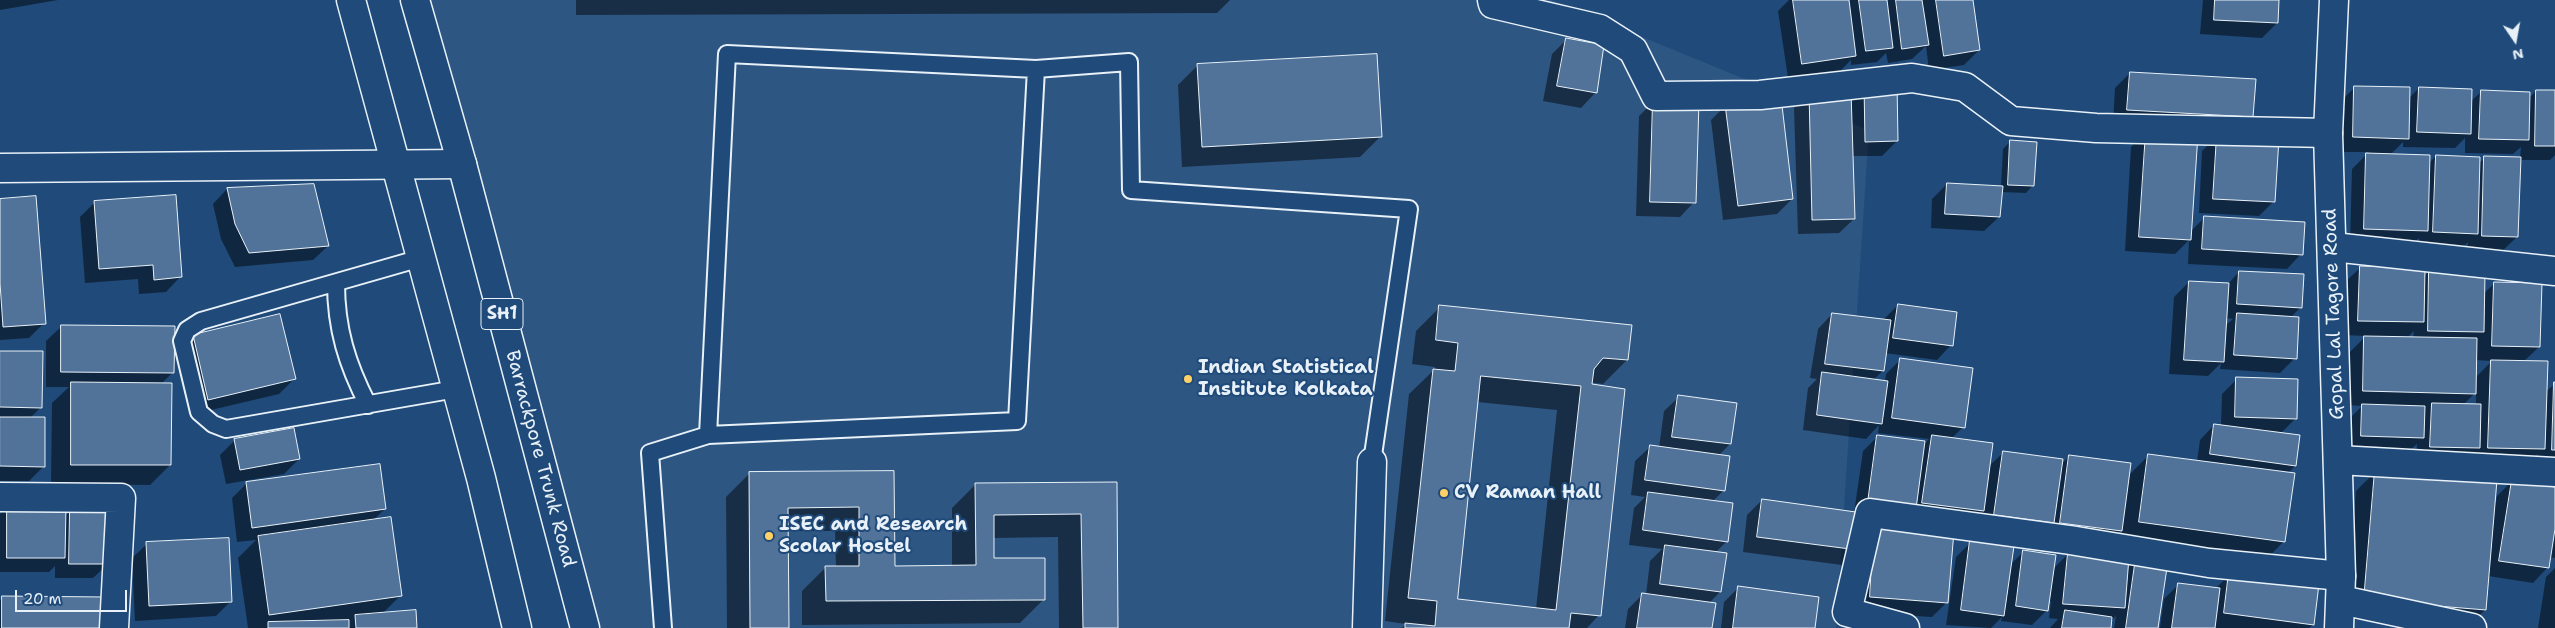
<!DOCTYPE html>
<style>
body{margin:0}
#map{position:relative;width:2555px;height:628px;overflow:hidden;background:#1f4a7a;font-family:"Shantell Sans",sans-serif}
canvas{display:block}
.north{position:absolute;left:2490px;top:15px;width:50px;height:50px;-webkit-text-stroke:4px #1f4a7a;paint-order:stroke;rotate:168deg;font-size:14px;font-weight:700;line-height:20px;text-align:center;color:#e8f1f8}
.north::after{content:'';display:block;margin:auto;width:18px;height:22px;background:#e8f1f8;clip-path:polygon(50% 0,100% 100%,50% 72%,0 100%)}
.scale{position:absolute;left:15px;top:590px;width:112px;height:22px;box-sizing:border-box;border:2px solid #e8f1f8;border-top:0;padding-left:6px;font-size:15px;line-height:18px;white-space:nowrap;color:#e8f1f8;-webkit-text-stroke:4px #1f4a7a;paint-order:stroke}
</style>
<div id="map">
<canvas width="2555" height="628"></canvas>
<div class="north">N</div>
<div class="scale">20 m</div>
</div>
<script>
const ctx = document.querySelector('canvas').getContext('2d');
ctx.lineJoin = 'round';
function paint(path, color) {
  ctx.fillStyle = color;
  ctx.fill(path, 'evenodd');
}
function stroke(path, color, width, dash) {
  ctx.strokeStyle = color;
  ctx.lineWidth = width;
  ctx.lineCap = dash ? 'butt' : 'round';
  ctx.setLineDash(dash || []);
  ctx.stroke(path);
}
function label(font, color, halo, rows, align = 'center') {
  ctx.font = font + ' "Shantell Sans",sans-serif';
  ctx.lineWidth = 4;
  ctx.setLineDash([]);
  ctx.textBaseline = 'middle';
  ctx.strokeStyle = halo;
  ctx.fillStyle = color;
  for (const [text, x, y, turn = 0] of rows) {
    ctx.save();
    ctx.translate(x, y);
    ctx.rotate((+turn || 0) * Math.PI / 180);
    ctx.textAlign = isNaN(turn) ? turn : align;
    if (halo) ctx.strokeText(text, 0, 0);
    ctx.fillText(text, 0, 0);
    ctx.restore();
  }
}
paint(new Path2D(`
 M416 0H1552L1869 130 1836 628H593Z`), '#2e5683');
paint(new Path2D(`
 M0 0H58L0 10Z
 M576 0H1230L1217 13 576 15Z
 M1789 0H1972L1979 50 1964 65 1929 70 1926 46 1912 59 1888 63 1886 53 1877 62 1851 65V60L1840 71 1788 78 1778 11Z
 M2203 0H2278L2277 23 2262 38 2200 34Z
 M1566 40 1603 46 1595 93 1581 108 1543 101 1552 54Z
 M1198 65 1380 137 1360 157 1182 167 1178 85Z
 M2130 73 2252 117 2237 131 2113 124 2115 88Z
 M1864 85 1897 141 1882 156H1852L1854 219 1839 233 1798 234 1794 108 1809 93Z
 M2355 87 2408 99 2419 88 2470 102 2481 92 2529 98 2536 91H2555V155L2550 160H2519L2517 237 2502 251 2467 250 2468 242 2462 248 2419 247V238L2412 245 2350 244 2352 169 2369 152H2339L2340 102ZM2465 138V153L2513 154 2521 147 2520 158H2485L2478 164 2436 156 2428 164 2390 155 2403 142V147L2455 148Z
 M1654 101 1694 202 1680 217 1636 216 1639 116Z
 M1726 105 1792 199 1777 214 1723 220 1711 120Z
 M2146 132 2190 232 2204 218 2301 254 2287 269 2188 264 2189 240 2175 254 2125 251 2131 147Z
 M2217 136 2274 201 2259 216 2199 213 2202 151Z
 M2011 141 2033 185 2026 193 2001 192 1999 217 1984 231 1931 228 1932 199 1947 184 2001 187 2003 149Z
 M313 185 328 246 313 260 235 267 221 239 213 204 227 189Z
 M0 200 44 323 29 338 0 340Z
 M95 202 180 277 166 292 139 294 138 279 85 283 80 217Z
 M2360 268 2424 277 2429 271 2483 294 2494 284 2539 347 2523 362 2545 392 2555 384V465H2538V454L2529 464 2474 462V451L2464 462 2416 461 2417 444 2408 452 2347 450 2348 420 2362 406 2349 405 2350 352 2366 336 2344 335 2345 282ZM2414 331 2413 338H2407ZM2475 360 2492 361 2475 378ZM2476 392V405H2463Z
 M2239 272 2301 307 2290 318 2295 358 2280 373 2220 369 2221 363 2208 376 2169 374 2174 297 2189 282 2228 284ZM2225 318 2233 319 2224 327Z
 M1898 305 1951 345 1937 360 1885 353 1883 371 1873 380 1885 382 1886 374 1900 360 1963 427 1952 438 1988 467 2003 453 2060 465 2070 456 2128 476 2149 455 2197 462 2200 440 2214 425 2221 426 2222 394 2237 379 2296 418 2280 434 2295 466 2287 474 2284 541 2264 562 2120 542 2122 530 2106 545 1980 530 1982 511 1968 525 1857 550 1842 565 1743 552 1747 515 1762 500 1854 513 1863 451 1878 436 1923 445 1929 439 1878 433 1879 425 1866 439 1803 430 1808 388 1817 379 1810 378 1818 329 1832 314 1883 320Z
 M1440 307 1627 360 1603 384 1588 382 1599 615 1587 628H1402L1406 624 1385 621 1409 394 1434 370 1435 367 1412 364 1416 331ZM1477 402 1557 410 1536 609 1456 601Z
 M61 327 173 372 161 384 170 465 150 485 51 484 52 403 69 387H46V341Z
 M193 336 294 379 279 394 194 414 178 351Z
 M0 352 41 407 30 418 44 466 29 481H0Z
 M1679 397 1730 444 1718 456 1723 491 1713 501 1727 541 1715 553 1720 592 1709 603 1711 628H1625L1628 609 1643 594 1646 595 1650 561 1662 549 1629 545 1634 508 1645 497 1631 495 1635 461 1650 447 1659 448 1664 411Z
 M235 440 299 459 284 474 226 484 220 455Z
 M2376 471 2496 502 2497 496 2512 481 2555 488V558L2549 557 2547 568 2533 583 2488 576 2485 610 2466 628 2344 619 2356 491Z
 M893 472 894 567 952 566V508L976 484 1116 483 1117 628H1059L1058 537 993 538V559L1044 599 1020 623 802 625V591L826 567H836L835 531H787V628H727L726 497 750 473Z
 M246 484 385 509 372 521 401 595 382 614 416 628H248L238 558 256 540 237 542 232 498Z
 M8 507 65 516 71 510 108 564 93 578H55V566L49 572H0V514Z
 M1860 542 1947 602 1932 617 1855 612Z
 M1971 542 2010 565 2023 552 2053 569 2068 554 2127 568 2136 559 2157 628H2114L2116 616 2111 621 2110 628H2050L2058 619 2049 618 2051 601H2048L2047 610 2032 625 2001 621 2002 617 1991 628 1946 625 1956 557Z
 M147 544 230 602 216 616 135 621 132 558Z
 M2555 568V628H2538L2546 577Z
 M2230 574 2313 625 2309 628H2160L2164 599 2179 584 2215 589Z
 M1739 587 1813 628H1721L1724 602Z
 M3 598 104 628H0V600Z`), '#0007');
const building = new Path2D(`
 M1793 0H1849L1856 56 1802 64Z
 M1859 0H1887L1893 48 1866 51Z
 M1896 0H1922L1929 45 1902 49Z
 M1936 0H1973L1980 50 1944 56Z
 M2215 0H2279L2278 23 2214 20Z
 M1566 38 1604 45 1597 93 1557 86Z
 M1377 54 1382 137 1202 147 1197 64Z
 M2130 72 2256 79 2253 117 2127 110Z
 M1897 83 1898 141 1865 142 1864 84Z
 M2354 86 2410 87 2409 139 2353 137Z
 M2419 87 2472 89 2471 134 2417 132Z
 M2481 90 2530 92 2529 140 2479 139Z
 M2536 90H2555V146H2535Z
 M1851 91 1855 219 1812 220 1809 92Z
 M1781 97 1793 199 1738 206 1725 104Z
 M1653 100 1699 101 1696 203 1650 202Z
 M2146 131 2198 134 2191 240 2139 237Z
 M2217 135 2279 138 2275 202 2213 199Z
 M2010 140 2037 142 2034 186 2008 185Z
 M2366 153 2430 155 2428 231 2364 229Z
 M2436 155 2480 157 2478 234 2433 232Z
 M2484 156 2521 157 2518 237 2482 236Z
 M1947 183 2003 186 2000 217 1945 214Z
 M314 184 329 246 249 253 235 224 227 188Z
 M176 195 182 277 154 280 153 265 99 269 94 201Z
 M36 196 46 324 3 327 0 283V199Z
 M2204 216 2305 222 2303 255 2202 249Z
 M2360 266 2425 268 2424 322 2358 321Z
 M2429 270 2485 272 2484 332 2428 331Z
 M2239 271 2304 274 2302 308 2237 304Z
 M2189 281 2229 283 2224 362 2184 360Z
 M2494 282 2542 283 2540 347 2492 346Z
 M1898 304 1957 312 1953 346 1893 338Z
 M1439 305 1632 325 1628 360 1603 358 1594 369 1592 384 1625 389 1601 616 1571 613 1569 628H1405V623L1435 626 1437 601 1408 598 1433 369 1455 371 1458 343 1436 340ZM1481 376 1581 386 1556 610 1458 599Z
 M1832 313 1891 320 1884 371 1825 364Z
 M2237 313 2299 317 2297 359 2234 355Z
 M280 314 296 379 208 400 193 335Z
 M61 325 175 326 174 373 61 372Z
 M2364 336 2477 338 2476 394 2363 391Z
 M0 351H43L42 408 0 407Z
 M1900 358 1973 368 1965 428 1892 418Z
 M2491 360 2548 361 2545 449 2488 448Z
 M1822 372 1888 381 1882 424 1817 415Z
 M2236 377 2298 379 2297 419 2235 417Z
 M71 382 172 383 171 465H71Z
 M2554 382H2555V450H2552Z
 M1678 395 1737 403 1731 444 1672 437Z
 M2432 403 2481 404 2480 448 2430 447Z
 M2362 404 2425 406 2424 438 2361 436Z
 M0 417H45V467L0 466Z
 M2214 424 2300 435 2296 466 2210 454Z
 M294 428 300 459 240 470 234 439Z
 M1877 435 1925 441 1916 509 1868 502Z
 M1932 435 1993 443 1984 511 1922 503Z
 M1650 445 1730 456 1725 491 1645 480Z
 M2003 451 2063 459 2054 523 1994 515Z
 M2148 454 2295 473 2285 542 2139 522Z
 M2069 455 2131 463 2122 531 2060 523Z
 M380 464 386 509 252 528 246 482Z
 M2375 470 2497 480 2486 610 2364 600Z
 M894 471 895 566 976 565 975 483 1117 482 1118 628H1083L1081 514 994 515V558H1045V600L826 601 825 566H859V507L788 508 789 628H750L749 472Z
 M2512 480 2555 487V529L2549 568 2499 561Z
 M1648 492 1733 503 1728 542 1643 530Z
 M1762 499 1863 513 1858 550 1757 537Z
 M7 505 66 506 65 558H7Z
 M70 509H110L109 564H69Z
 M391 517 402 596 269 615 258 536Z
 M1874 525 1954 531 1948 603 1870 597Z
 M229 538 232 602 149 606 146 542Z
 M1970 540 2014 546 2004 616 1961 610Z
 M1665 545 1727 553 1721 592 1660 584Z
 M2023 550 2056 555 2048 611 2016 606Z
 M2068 553 2129 557 2125 608 2063 604Z
 M2136 557 2168 561 2158 628H2126Z
 M2229 572 2319 584 2314 625 2224 613Z
 M2178 583 2220 588 2215 628H2172Z
 M1738 586 1819 597 1815 628H1733Z
 M1642 593 1716 603 1712 628H1637Z
 M2 596 106 597V628H2Z
 M416 610 417 628H356L355 615Z
 M2065 610 2112 617 2111 628H2062Z
 M349 620V628H268V622Z`);
paint(building, '#517399');
stroke(building, '#e8f1f8', 1);
const service = new Path2D(`
 M727 54 1036 69 1017 421 708 435Z
 M1036 69 1129 62 1131 190 1409 209 1372 462
 M421 258 201 321 187 330 182 341 199 412 213 424 226 429 456 389
 M336 283C336 329 347 364 368 405
 M663 628 650 453 708 435`);
const minor = new Path2D(`
 M1492 0 1493 4 1600 29 1633 50 1656 96 1760 95 1912 78 1965 87 2011 121 2096 128 2328 133
 M0 168 462 164
 M2333 247 2555 271
 M2338 460 2555 472
 M0 497 121 498 114 628
 M2341 600 2472 628
 M1367 628 1372 462
 M1905 628 1847 612 1870 513 2070 540 2209 563 2341 576`);
const tertiary = new Path2D(`
 M2334 0 2328 133 2341 576 2339 628`);
const primary = new Path2D(`
 M351 0 481 478 517 628
 M415 0 462 164 585 628`);
stroke(service, '#e8f1f8', 20);
stroke(minor, '#e8f1f8', 31);
stroke(tertiary, '#e8f1f8', 31);
stroke(primary, '#e8f1f8', 31);
stroke(service, '#1f4a7a', 16);
stroke(minor, '#1f4a7a', 28);
stroke(tertiary, '#1f4a7a', 28);
stroke(primary, '#1f4a7a', 28);
for (const [x, y, r, color] of [
 [1188,379,5,"#ffd166"],
 [1444,493,5,"#ffd166"],
 [769,536,5,"#ffd166"]
]) {
  const dot = new Path2D();
  dot.arc(x, y, r, 0, 2 * Math.PI);
  ctx.fillStyle = color;
  ctx.fill(dot);
  stroke(dot, '#1f4a7a', 2);
}
for (const [x, y, w] of [
 [502,314,42]
]) {
  const box = new Path2D();
  box.roundRect(x - w / 2, y - 15.5, w, 31, 4);
  ctx.fillStyle = '#1f4a7a';
  ctx.fill(box);
  stroke(box, '#e8f1f8', 1);
}
label('bold 18px', '#e8f1f8', null, [
 ["SH1",502,314]
]);
label('19px', '#e8f1f8', '#1f4a7a', [
 ["Gopal Lal Tagore Road",2334,314,-92],
 ["Barrackpore Trunk Road",540,459,75]
]);
label('bold 19px', '#e8f1f8', '#1f4a7a', [
 ["Indian Statistical",1198,368],
 ["Institute Kolkata",1198,390],
 ["CV Raman Hall",1454,493],
 ["ISEC and Research",779,525],
 ["Scolar Hostel",779,547]
], 'left');
</script>
